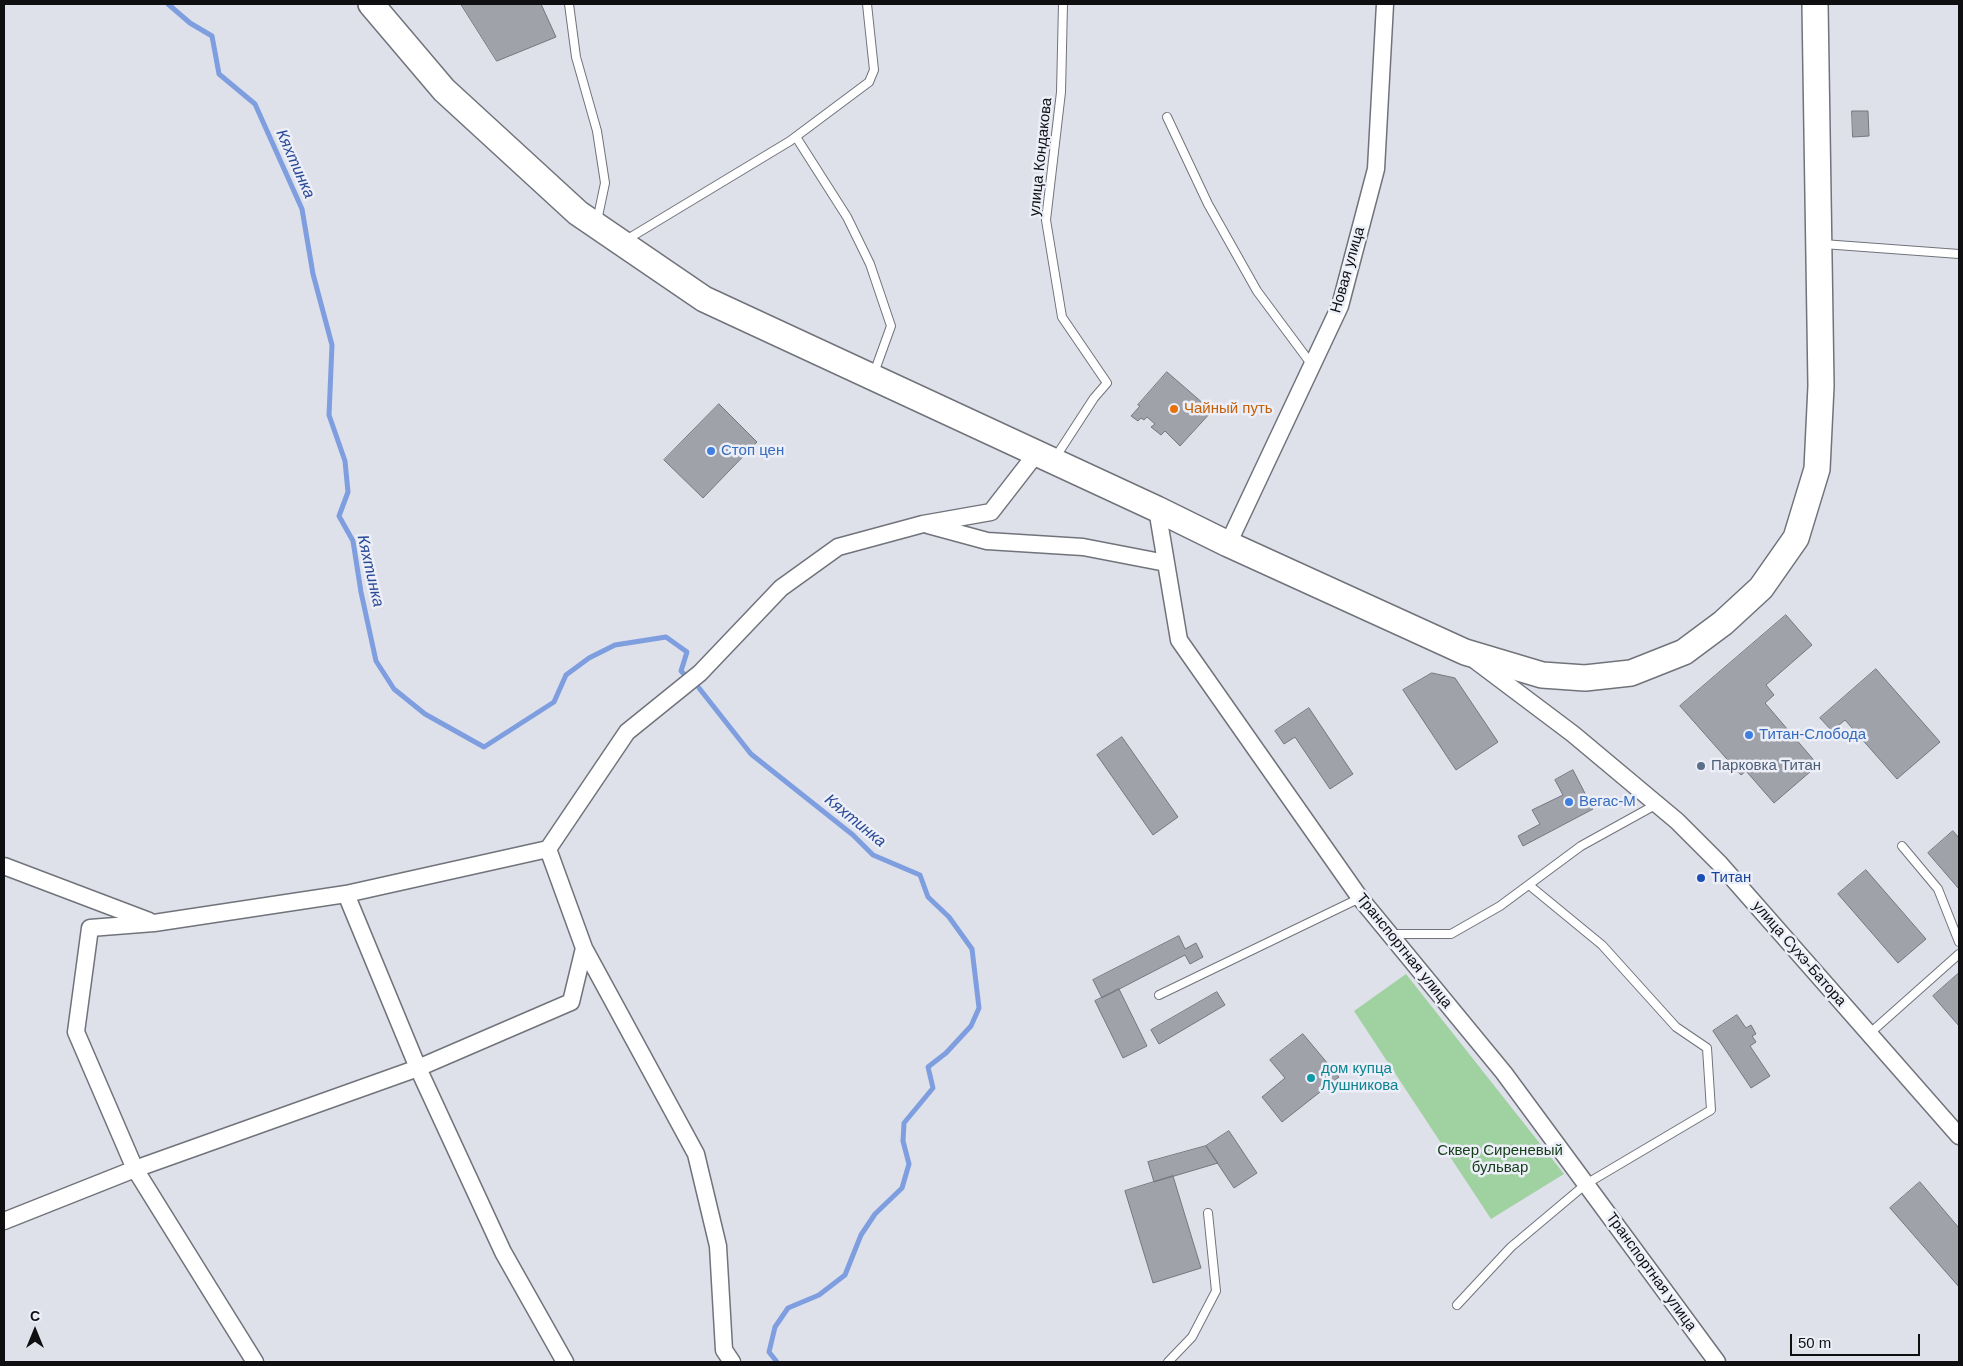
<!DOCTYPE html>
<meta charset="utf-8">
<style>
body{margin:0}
#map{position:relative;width:1963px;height:1366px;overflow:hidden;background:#dfe1ea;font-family:Helvetica,sans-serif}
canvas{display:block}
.frame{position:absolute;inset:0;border:5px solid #0f0f12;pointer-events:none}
.north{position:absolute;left:10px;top:1306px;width:50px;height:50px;-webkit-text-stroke:4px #eceef8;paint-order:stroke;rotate:0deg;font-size:14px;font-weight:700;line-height:20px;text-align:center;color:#0f0f12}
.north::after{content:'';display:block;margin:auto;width:18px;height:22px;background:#0f0f12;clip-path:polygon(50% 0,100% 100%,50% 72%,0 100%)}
.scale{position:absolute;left:1790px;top:1334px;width:130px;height:22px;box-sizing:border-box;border:2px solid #0f0f12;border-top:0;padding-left:6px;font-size:15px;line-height:18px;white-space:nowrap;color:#0f0f12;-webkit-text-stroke:4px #eceef8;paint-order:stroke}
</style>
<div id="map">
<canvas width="1963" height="1366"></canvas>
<div class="frame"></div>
<div class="north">С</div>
<div class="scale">50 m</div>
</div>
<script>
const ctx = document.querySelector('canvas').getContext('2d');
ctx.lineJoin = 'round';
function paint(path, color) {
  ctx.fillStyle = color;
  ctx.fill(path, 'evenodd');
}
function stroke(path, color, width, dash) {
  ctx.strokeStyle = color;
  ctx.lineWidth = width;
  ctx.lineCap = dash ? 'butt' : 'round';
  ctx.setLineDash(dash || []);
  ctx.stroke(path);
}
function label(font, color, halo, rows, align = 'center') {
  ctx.font = font + ' Helvetica,sans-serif';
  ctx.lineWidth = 5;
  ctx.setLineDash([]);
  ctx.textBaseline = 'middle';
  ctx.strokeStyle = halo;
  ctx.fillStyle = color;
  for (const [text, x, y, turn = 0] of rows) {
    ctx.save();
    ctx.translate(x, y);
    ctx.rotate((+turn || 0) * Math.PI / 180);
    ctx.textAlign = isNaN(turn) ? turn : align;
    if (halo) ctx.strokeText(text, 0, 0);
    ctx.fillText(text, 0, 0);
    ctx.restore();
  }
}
paint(new Path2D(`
 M1406 974 1564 1174 1491 1219 1354 1011Z`), '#a0d1a1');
stroke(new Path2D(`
 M168 4 190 23 212 36 219 74 255 104 302 209 313 274 332 345 329 415 345 461 348 492 339 516 353 541 361 592 376 661 394 689 425 714 484 747 554 702 566 675 589 658 615 645 666 637 687 652 681 671 688 678
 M699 688 751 754 853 835 873 855 920 875 928 897 949 917 972 949 979 1008 971 1026 946 1053 928 1067 933 1088 904 1123 903 1141 909 1164 902 1188 875 1214 861 1235 845 1275 819 1295 788 1308 775 1327 769 1352 777 1362`), '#7e9edf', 5);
const building = new Path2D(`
 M461 4H541L556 37 497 61Z
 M1852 111H1868L1869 136 1853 137Z
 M1167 372 1212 411 1180 446 1165 431 1161 435 1151 427 1155 424 1147 417 1144 420 1141 418 1138 421 1131 416 1140 406 1138 405Z
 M719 404 757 442 703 498 664 460Z
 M1786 615 1812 645 1766 685 1774 695 1765 703 1818 765 1774 803 1746 771 1741 775 1680 706Z
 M1876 669 1940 742 1897 779 1845 720 1832 731 1820 718Z
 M1432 673 1455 678 1498 742 1456 770 1403 690Z
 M1309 708 1353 774 1330 789 1295 737 1284 744 1275 731Z
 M1122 737 1178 817 1153 835 1097 755Z
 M1573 770 1593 809 1523 846 1518 836 1540 824 1532 810 1563 795 1555 780Z
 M1953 831 1959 838V889L1928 853Z
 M1866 870 1926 939 1898 963 1838 894Z
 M1179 936 1185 949 1196 943 1203 957 1190 964 1185 955 1102 998 1093 980Z
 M1959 973V1026L1933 996Z
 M1119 989 1147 1046 1123 1058 1095 1001Z
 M1217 992 1225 1005 1159 1044 1151 1030Z
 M1737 1015 1746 1028 1751 1025 1756 1034 1752 1036 1756 1042 1750 1046 1770 1076 1751 1088 1713 1031Z
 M1303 1034 1339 1077 1282 1122 1262 1097 1285 1078 1270 1060Z
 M1229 1131 1257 1173 1234 1188 1206 1146Z
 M1206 1146 1218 1163 1154 1182 1148 1162Z
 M1173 1176 1201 1268 1153 1283 1125 1191Z
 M1920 1182 1959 1228V1287L1890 1208Z`);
paint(building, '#a0a2aa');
stroke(building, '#75777f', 1);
const service = new Path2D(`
 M569 4 576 57 597 131 605 183 597 221
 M1167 117 1208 204 1257 291 1312 365
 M796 137 847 217 870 264 891 326 874 373
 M626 240 790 141 869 82 874 70 867 4
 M1823 244 1959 254
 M1055 458 1094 398 1107 383 1062 317 1046 220 1061 92 1063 4
 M1902 846 1938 889 1959 942
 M1390 934H1451L1500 906 1581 846 1657 804
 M1159 995 1360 898
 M1869 1034 1959 954
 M1457 1305 1511 1247 1586 1184 1711 1110 1707 1048 1676 1027 1602 945 1529 885
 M1168 1362 1192 1337 1216 1291 1208 1213`);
const minor = new Path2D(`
 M1157 509 1179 640 1360 898 1504 1073 1717 1362
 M928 525 987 541 1083 547 1166 563
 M1228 544 1340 306 1376 169 1385 4
 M1476 661 1573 734 1677 821 1720 864 1959 1136
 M548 849 584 948 696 1154 718 1246 724 1350 732 1362
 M4 866 149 921
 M346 894 418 1068 503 1252 565 1362
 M4 1221 135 1169 418 1068 571 1002 584 948
 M255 1362 135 1169 76 1032 90 928 154 923 346 894 548 849 627 732 700 673 781 588 838 547 923 524 991 512 1036 454`);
const primary = new Path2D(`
 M371 4 444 90 578 213 704 299 1157 509 1228 544 1465 652 1542 675 1585 678 1631 673 1684 652 1723 623 1761 588 1796 538 1817 469 1821 386 1815 4`);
stroke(service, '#71737b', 10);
stroke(minor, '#71737b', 19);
stroke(primary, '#71737b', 28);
stroke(service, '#fff', 8);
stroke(minor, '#fff', 16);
stroke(primary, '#fff', 25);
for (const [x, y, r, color] of [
 [1174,409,5,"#e8710a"],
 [711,451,5,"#3f7fe0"],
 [1749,735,5,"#3f7fe0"],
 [1701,766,5,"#5c6f8a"],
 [1569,802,5,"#3f7fe0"],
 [1701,878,5,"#1a4fb4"],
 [1311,1078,5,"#0f9aa8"]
]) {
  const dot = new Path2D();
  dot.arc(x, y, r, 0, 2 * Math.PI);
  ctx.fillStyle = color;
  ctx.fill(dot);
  stroke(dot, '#eceef8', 2);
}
label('15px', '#0f0f12', '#eceef8', [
 ["улица Кондакова",1041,157,-84],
 ["Новая улица",1348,270,-74],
 ["Транспортная улица",1404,951,51],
 ["улица Сухэ-Батора",1799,954,49],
 ["Транспортная улица",1651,1272,54]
]);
label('15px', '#c56008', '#eceef8', [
 ["Чайный путь",1184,409]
], 'left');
label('15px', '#366cbe', '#eceef8', [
 ["Стоп цен",721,451],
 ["Титан-Слобода",1759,735],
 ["Вегас-М",1579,802]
], 'left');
label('15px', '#4e5e75', '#eceef8', [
 ["Парковка Титан",1711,766]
], 'left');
label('15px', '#164399', '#eceef8', [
 ["Титан",1711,878]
], 'left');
label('15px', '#0d838f', '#eceef8', [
 ["дом купца",1321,1069],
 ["Лушникова",1321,1086]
], 'left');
label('15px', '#133d17', '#eceef8', [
 ["Сквер Сиреневый",1500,1151],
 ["бульвар",1500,1168]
]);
label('italic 16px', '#284996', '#eceef8', [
 ["Кяхтинка",295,164,66],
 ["Кяхтинка",370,571,77],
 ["Кяхтинка",855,821,39]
]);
</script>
